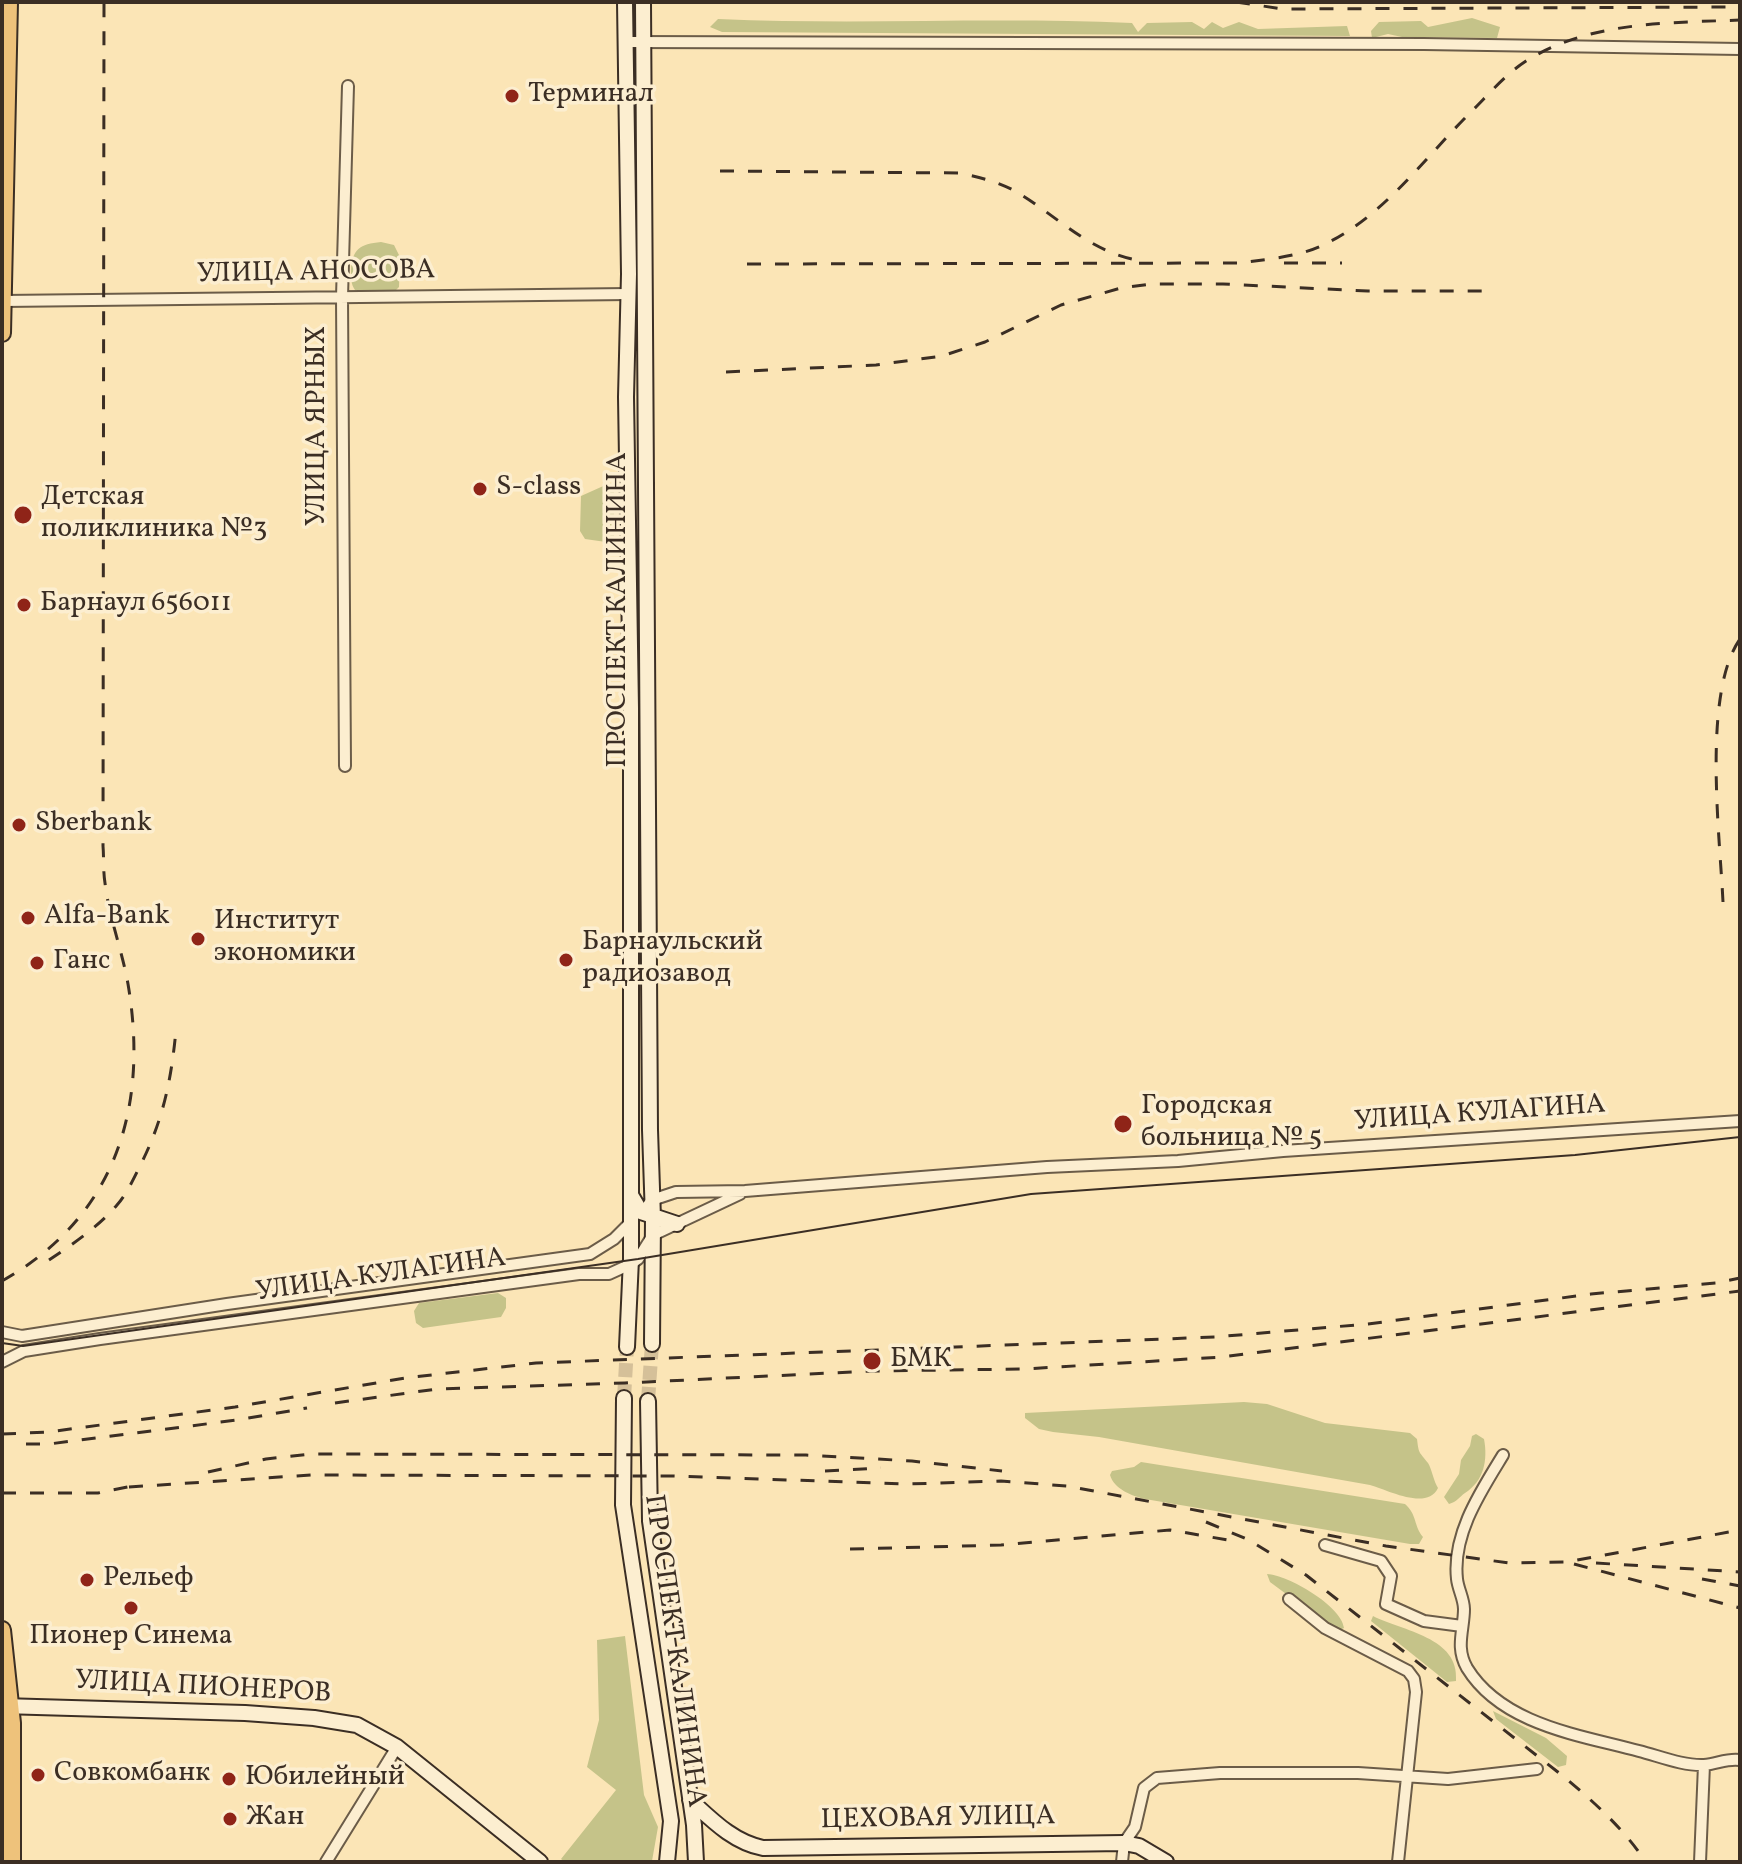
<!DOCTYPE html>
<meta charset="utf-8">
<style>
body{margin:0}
#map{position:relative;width:1742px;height:1864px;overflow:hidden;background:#fbe5b6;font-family:Vollkorn,serif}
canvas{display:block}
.frame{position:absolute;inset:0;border:4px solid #3b2e24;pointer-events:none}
</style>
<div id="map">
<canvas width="1742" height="1864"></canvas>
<div class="frame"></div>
</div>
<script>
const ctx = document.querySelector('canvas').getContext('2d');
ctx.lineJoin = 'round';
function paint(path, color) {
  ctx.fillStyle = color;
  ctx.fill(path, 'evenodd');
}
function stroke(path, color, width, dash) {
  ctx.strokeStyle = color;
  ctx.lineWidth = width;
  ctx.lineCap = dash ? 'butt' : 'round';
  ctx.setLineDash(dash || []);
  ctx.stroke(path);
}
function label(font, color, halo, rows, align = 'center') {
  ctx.font = font + ' Vollkorn,serif';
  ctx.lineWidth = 7;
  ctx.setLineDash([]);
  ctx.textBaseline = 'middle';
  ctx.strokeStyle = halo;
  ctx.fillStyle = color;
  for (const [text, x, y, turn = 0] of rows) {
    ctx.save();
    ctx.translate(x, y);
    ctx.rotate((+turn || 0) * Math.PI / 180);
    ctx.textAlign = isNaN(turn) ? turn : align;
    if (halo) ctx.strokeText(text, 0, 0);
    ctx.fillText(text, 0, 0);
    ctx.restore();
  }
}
paint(new Path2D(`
 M1472 18 1500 27 1497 38 1402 37 1388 34 1372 38 1371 31 1379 22 1421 21 1428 27Z
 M718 19C856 25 994 17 1132 23L1138 32 1147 23 1192 22 1204 29 1212 22 1223 28 1239 22 1258 29 1347 26 1350 36 722 32 710 27Z
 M381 242 394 245 400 257 399 287 395 291 355 290C351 284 351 279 351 271 352 249 360 244 381 242Z
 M610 483 614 484V538L606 542 585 539 580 531 581 496Z
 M498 1293 506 1298V1308L501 1317 423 1328 416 1323 414 1311 419 1303Z
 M1244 1402 1267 1404 1325 1423 1410 1433 1417 1439C1419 1455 1419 1451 1428 1463 1431 1467 1434 1482 1438 1488 1427 1511 1388 1490 1370 1485L1099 1437 1053 1432 1039 1429 1025 1418V1413Z
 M1476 1434 1484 1439C1488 1460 1484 1481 1465 1493 1459 1497 1457 1502 1449 1504L1444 1497 1459 1474 1461 1460 1470 1446 1472 1436Z
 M1141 1462 1405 1504C1417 1514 1414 1527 1423 1537L1419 1544H1410L1145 1499C1132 1496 1114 1489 1110 1475L1112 1471 1134 1467Z
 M1267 1574C1288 1575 1342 1606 1344 1628L1340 1630 1317 1617 1270 1582Z
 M1373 1616C1402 1631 1460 1637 1456 1681L1447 1682 1371 1621Z
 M625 1636 644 1795 658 1827 652 1861 565 1862 561 1859 616 1790 587 1767 599 1720 597 1640Z
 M1493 1711 1546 1738 1567 1756 1566 1765 1558 1767 1496 1719Z`), '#c5c389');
stroke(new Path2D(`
 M624 1398 627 1347
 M648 1401 652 1344`), '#d5c099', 14, [14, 7]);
const street = new Path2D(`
 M624 42 1424 44 1740 49
 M3 301 629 294
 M345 766 342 297 348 86
 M648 1205 652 1200 676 1192 745 1191 1047 1167 1178 1161 1283 1151 1740 1121
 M2 1332 22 1336 227 1304 590 1254 614 1239 631 1222
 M2 1362 24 1351 100 1339 579 1274H609L631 1264 638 1259 653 1235 740 1194
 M1503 1455C1481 1491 1452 1534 1457 1579 1458 1589 1464 1599 1464 1609 1464 1630 1455 1647 1467 1668 1502 1725 1580 1735 1639 1751 1659 1756 1683 1766 1704 1765 1717 1764 1727 1758 1740 1760
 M1325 1545 1381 1561 1391 1576 1386 1604 1424 1621 1462 1626
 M1289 1599 1325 1628 1408 1671 1414 1679 1416 1692 1398 1862
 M326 1862 397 1747
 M1122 1862 1124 1843 1135 1827 1144 1788 1157 1778 1220 1773H1358L1448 1779 1537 1769
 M1700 1862 1704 1765`);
const secondary = new Path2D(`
 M625 2 629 274 626 397 631 708V1259L627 1347
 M643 2 650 1130 653 1218 652 1344
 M631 1195 641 1212 677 1224
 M624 1398 623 1505 671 1821 667 1862
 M648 1401 650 1521 694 1825 696 1862
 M2 1706 245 1713 314 1718 357 1725 397 1747 540 1862
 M690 1800C712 1820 733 1842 763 1848L1124 1843 1139 1846 1166 1862`);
const primary = new Path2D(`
 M2 333 9 2
 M2 1630 12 1723V1862`);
stroke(street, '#6b5c48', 14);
stroke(secondary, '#3b2e24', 18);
stroke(primary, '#3b2e24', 20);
stroke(street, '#fceed0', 10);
stroke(secondary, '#fceed0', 14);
stroke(primary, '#eec27b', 16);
stroke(new Path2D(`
 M2 1343 23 1346 638 1259 1031 1194 1575 1155 1740 1137`), '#3b2e24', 2);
stroke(new Path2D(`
 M1236 2 1283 9 1740 7
 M720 171 959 173C978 177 996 181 1013 190 1054 213 1084 248 1132 259
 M1284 263H1342
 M747 264 1240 263C1268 259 1298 257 1323 245 1385 216 1425 157 1472 111 1489 94 1506 74 1526 61 1590 21 1668 23 1740 20
 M726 372 876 365 942 356 985 342 1061 305 1121 288 1151 284H1223L1368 291H1494
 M1723 902C1720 836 1702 693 1740 639
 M49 1260C73 1244 98 1227 117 1205 126 1195 133 1180 139 1168 163 1121 171 1082 176 1030
 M2 1281C116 1217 149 1107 128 984 122 950 109 917 105 883 103 871 104 858 103 846L104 2
 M335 1403 437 1389 625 1383 872 1371 1024 1369 1222 1357 1740 1291
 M2 1434 48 1432 235 1407 405 1378 536 1363 1215 1337 1368 1324 1591 1294 1716 1283 1740 1278
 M26 1444H49L237 1420 307 1408
 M825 1471 881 1468
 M208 1472 266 1459 311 1454 806 1455 912 1461 1002 1471
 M129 1487 311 1475 672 1476 908 1484 1001 1481 1067 1486 1386 1546 1509 1563 1567 1562 1740 1530
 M2 1493H98L137 1485
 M1206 1522 1249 1540 1306 1575 1563 1776C1594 1802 1623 1828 1646 1862
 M850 1549 1001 1545 1170 1530 1228 1540
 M1596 1563 1740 1572
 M1574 1564 1740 1608
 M1702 1579 1740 1586`), '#3b2e24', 3, [14, 14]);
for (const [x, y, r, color] of [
 [512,96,8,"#8f2418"],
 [480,489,8,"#8f2418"],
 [23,515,10,"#8f2418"],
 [24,605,8,"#8f2418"],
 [19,825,8,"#8f2418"],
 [28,918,8,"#8f2418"],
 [198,939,8,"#8f2418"],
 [566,960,8,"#8f2418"],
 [37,963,8,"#8f2418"],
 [1123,1124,10,"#8f2418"],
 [872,1361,10,"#8f2418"],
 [87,1580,8,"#8f2418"],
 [131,1608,8,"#8f2418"],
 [38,1775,8,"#8f2418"],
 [229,1779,8,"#8f2418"],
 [230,1819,8,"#8f2418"]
]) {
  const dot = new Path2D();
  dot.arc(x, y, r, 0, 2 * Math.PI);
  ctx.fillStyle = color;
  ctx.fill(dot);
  stroke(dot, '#fceed0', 3);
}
label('28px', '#3b2e24', '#fceed0', [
 ["Терминал",528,96],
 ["S-class",496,489],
 ["Детская",41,499],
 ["поликлиника №3",41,531],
 ["Барнаул 656011",40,605],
 ["Sberbank",35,825],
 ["Alfa-Bank",44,918],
 ["Институт",214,923],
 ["экономики",214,955],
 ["Барнаульский",582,944],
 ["радиозавод",582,976],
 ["Ганс",53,963],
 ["Городская",1141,1108],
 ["больница № 5",1141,1140],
 ["БМК",890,1361],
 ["Рельеф",103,1580],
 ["Пионер Синема",131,1638,"center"],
 ["Совкомбанк",54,1775],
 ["Юбилейный",245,1779],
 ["Жан",246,1819]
], 'left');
label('28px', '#3b2e24', '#fceed0', [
 ["УЛИЦА АНОСОВА",316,274,-1],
 ["УЛИЦА ЯРНЫХ",319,426,-90],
 ["ПРОСПЕКТ КАЛИНИНА",620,610,-90],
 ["УЛИЦА КУЛАГИНА",1480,1115,-4],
 ["УЛИЦА КУЛАГИНА",381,1277,-8],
 ["ПРОСПЕКТ КАЛИНИНА",673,1651,82],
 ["УЛИЦА ПИОНЕРОВ",203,1689,3],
 ["ЦЕХОВАЯ УЛИЦА",938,1820,-1]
]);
</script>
